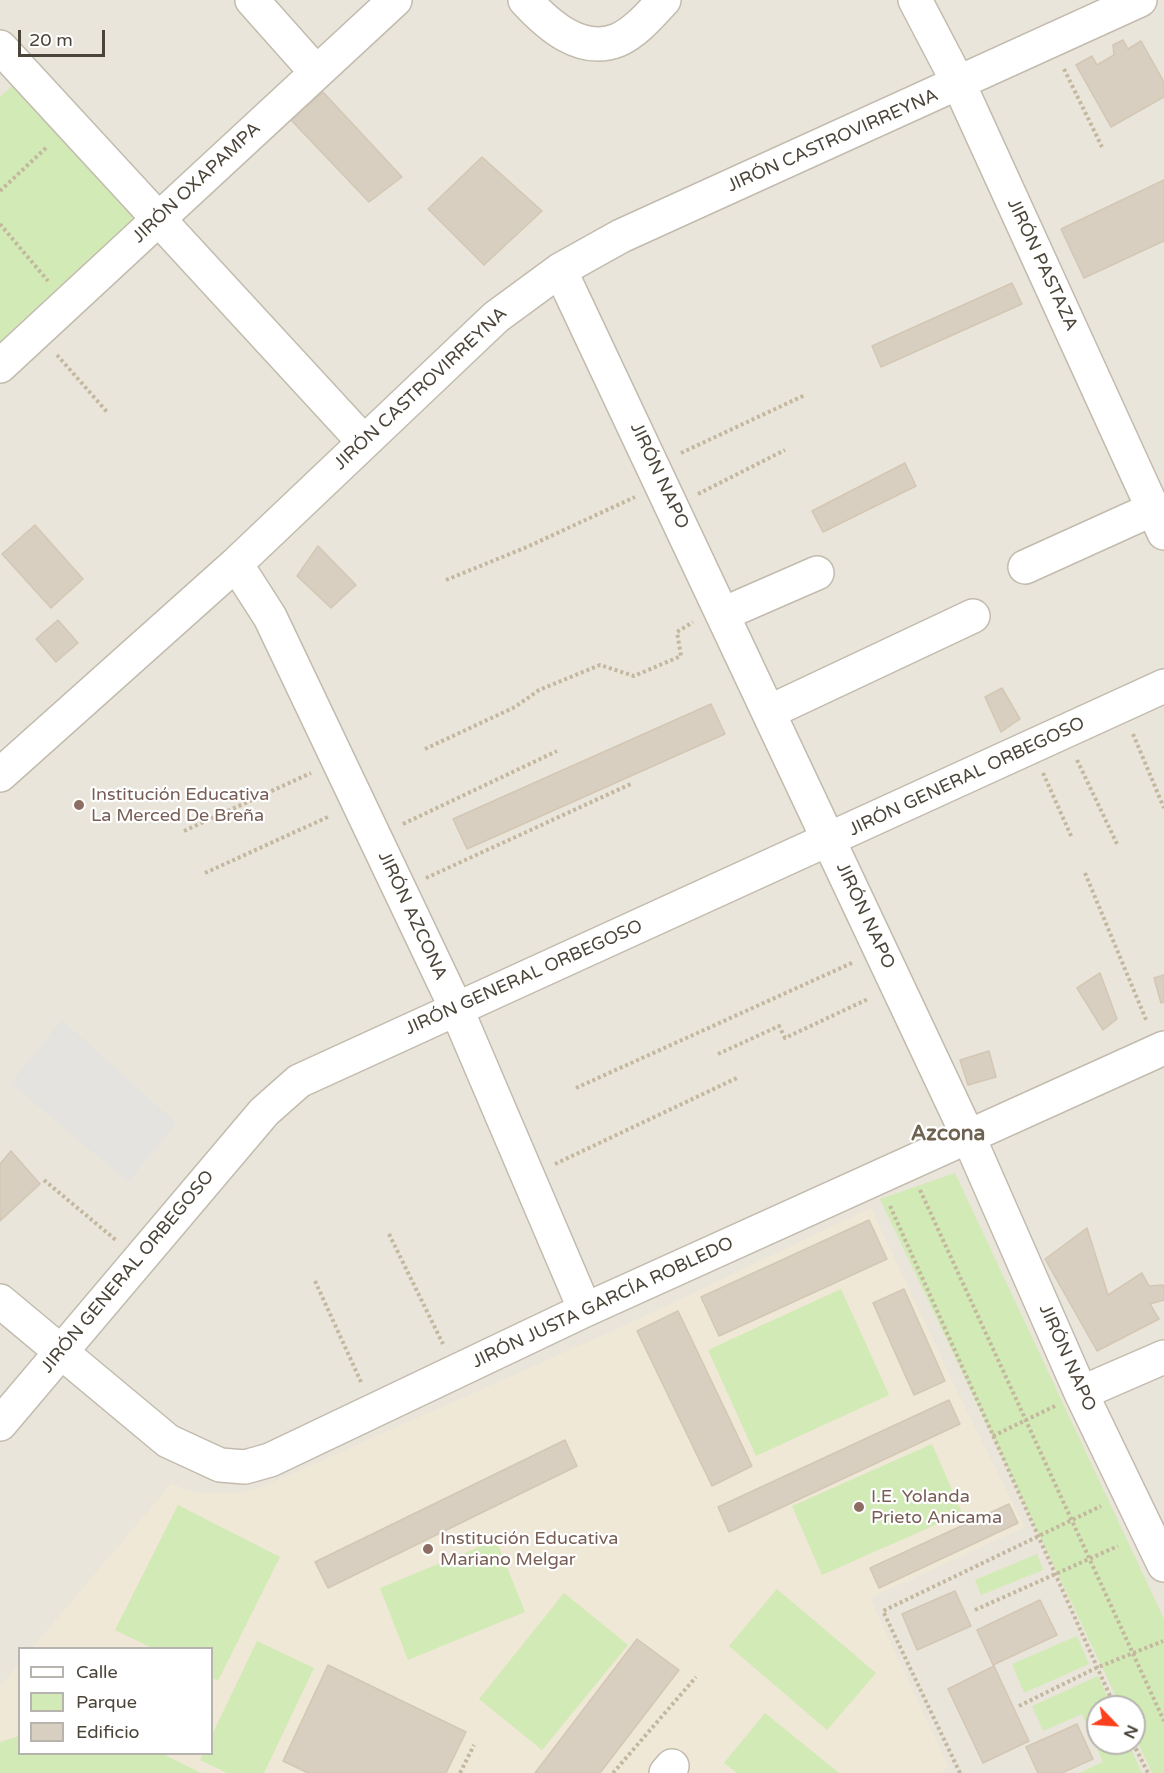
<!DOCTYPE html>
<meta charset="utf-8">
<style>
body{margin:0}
#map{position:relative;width:1164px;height:1773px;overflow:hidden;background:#f6f3ec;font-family:"Varela Round",sans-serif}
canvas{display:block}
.legend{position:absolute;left:18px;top:1647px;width:195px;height:108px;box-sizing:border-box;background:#fff;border:2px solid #b7b4b0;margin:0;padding:8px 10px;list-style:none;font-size:18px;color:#4b4439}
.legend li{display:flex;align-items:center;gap:12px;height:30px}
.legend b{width:30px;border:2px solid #b7b4b0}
.north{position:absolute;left:1086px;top:1695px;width:60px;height:60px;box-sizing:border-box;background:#fff;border:2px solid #b7b4b0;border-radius:50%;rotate:115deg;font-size:16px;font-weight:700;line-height:24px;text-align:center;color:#4b4439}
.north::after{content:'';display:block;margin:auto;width:21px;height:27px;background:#fc3f1d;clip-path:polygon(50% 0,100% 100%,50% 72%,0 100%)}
.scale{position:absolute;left:18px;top:30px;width:87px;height:27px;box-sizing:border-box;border:3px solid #4b4439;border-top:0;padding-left:8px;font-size:18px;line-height:21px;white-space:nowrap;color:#4b4439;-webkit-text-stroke:4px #fff;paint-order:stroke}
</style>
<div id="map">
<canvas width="1164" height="1773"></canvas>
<ul class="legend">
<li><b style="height:8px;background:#fff"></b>Calle</li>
<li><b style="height:16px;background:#d2eab5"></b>Parque</li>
<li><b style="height:16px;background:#d8cfc1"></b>Edificio</li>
</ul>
<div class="north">N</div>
<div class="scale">20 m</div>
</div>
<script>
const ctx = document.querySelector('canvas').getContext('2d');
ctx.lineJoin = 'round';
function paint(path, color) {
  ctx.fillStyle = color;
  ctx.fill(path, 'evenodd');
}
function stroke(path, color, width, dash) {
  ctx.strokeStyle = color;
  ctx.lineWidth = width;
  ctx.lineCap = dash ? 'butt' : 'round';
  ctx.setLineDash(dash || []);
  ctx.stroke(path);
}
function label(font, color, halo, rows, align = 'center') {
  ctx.font = font + ' "Varela Round",sans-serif';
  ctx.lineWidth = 4.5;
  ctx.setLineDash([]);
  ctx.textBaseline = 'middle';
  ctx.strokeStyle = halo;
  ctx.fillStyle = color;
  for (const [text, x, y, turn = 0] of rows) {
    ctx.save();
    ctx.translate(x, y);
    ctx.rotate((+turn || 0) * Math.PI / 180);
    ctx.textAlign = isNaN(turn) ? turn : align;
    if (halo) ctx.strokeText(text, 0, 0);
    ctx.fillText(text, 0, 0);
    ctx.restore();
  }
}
paint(new Path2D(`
 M0 0H1164V1773H0ZM20 1648H212V1754H20ZM1098 1707H1134V1743H1098Z`), '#eae5da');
paint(new Path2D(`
 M871 1208 955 1387 1025 1527 870 1598 948 1766 942 1773H0V1687L19 1664 20 1754H212V1648H32L171 1484 197 1493H243L269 1484 626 1325Z`), '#efe8d6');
paint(new Path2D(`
 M14 84 140 219 0 347V97Z
 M955 1173 1164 1619V1773H1152L1134 1734V1707H1121L880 1199Z
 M841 1289 889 1395 756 1456 708 1350Z
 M932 1444 962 1513 822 1575 792 1506Z
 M178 1505 280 1557 218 1681 212 1678V1648H152L115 1630Z
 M496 1540 525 1612 408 1660 380 1588Z
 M1037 1554 1043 1570 981 1595 975 1580Z
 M777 1589 876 1673 827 1730 729 1646Z
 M564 1593 628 1645 542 1750 479 1699Z
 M1077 1636 1089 1664 1024 1693 1012 1664Z
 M257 1641 314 1668 264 1773H227L200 1760 203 1754H212V1735Z
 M1098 1676 1112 1707H1098V1743H1128L1142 1773H1079L1103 1762 1082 1714 1043 1731 1032 1706Z
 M765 1713 839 1773H737L724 1763Z
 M19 1736 20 1754H163L201 1773H0V1742Z`), '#d2eab5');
paint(new Path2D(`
 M62 1020 176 1123 128 1182 11 1083Z`), '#e5e3e0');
const building = new Path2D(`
 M1123 40 1128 49 1141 41 1164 82V97L1111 127 1076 65 1092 56 1097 65 1114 55 1113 45Z
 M323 92 402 177 369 202 291 120Z
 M482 157 542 211 484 265 428 209Z
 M1164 180V241L1084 278 1061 229Z
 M1012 283 1022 304 881 367 872 346Z
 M905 463 916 486 823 532 812 511Z
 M35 525 83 579 51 608 2 554Z
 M318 546 356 585 331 608 297 576Z
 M58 620 78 643 56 662 36 639Z
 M1002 688 1020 719 1001 732 985 697Z
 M711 704 725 734 467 849 453 819Z
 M1100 973 1117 1019 1103 1030 1077 988Z
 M1164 975V1002L1161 1003 1154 978Z
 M989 1051 996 1077 968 1085 960 1060Z
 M11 1151 40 1184 0 1221V1164Z
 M869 1220 887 1259 719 1336 701 1297Z
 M1087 1228 1108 1295 1142 1273 1149 1286 1163 1285 1164 1290V1300L1150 1304 1159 1319 1097 1351 1045 1259Z
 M904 1289 945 1381 914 1395 873 1303Z
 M678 1311 752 1466 712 1486 637 1331Z
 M949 1400 960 1424 729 1532 718 1507Z
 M565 1440 577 1466 328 1588 315 1562Z
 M1009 1504 1018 1523 879 1588 870 1568Z
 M955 1591 971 1626 917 1650 902 1614Z
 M1040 1600 1057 1635 993 1665 977 1630Z
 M637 1639 679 1670 600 1773H535Z
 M328 1665 466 1732 446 1773H308L283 1761Z
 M994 1666 1029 1741 983 1763 948 1689Z
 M1077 1724 1093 1759 1062 1773H1038L1026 1747Z`);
paint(building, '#d8cfc1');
stroke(building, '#d3c7b4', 1.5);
const minor = new Path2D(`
 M252 0 316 72
 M525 0C548 25 581 55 618 40 636 32 651 14 664 0
 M915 0 959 84 1164 533
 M0 47 363 441
 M560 270 969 1138 1081 1393 1164 1565
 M0 366 395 0
 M236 564 270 617 456 1008 585 1310
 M1025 567 1153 509
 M723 614 817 573
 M769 712 973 616
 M0 775 236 564 496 317 560 270 621 236 1140 0
 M0 1301 168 1441 220 1465 245 1467 270 1460 585 1310 1164 1048
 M1081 1393 1164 1357
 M0 1424 264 1112 299 1081 1164 686
 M666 1773 672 1766`);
stroke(minor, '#c2bbae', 36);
stroke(new Path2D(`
 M1064 69 1102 147
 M0 191 48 146
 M0 224 48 281
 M57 355 108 413
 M681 453 805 395
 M698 494 785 450
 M446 580 527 547 635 497
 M1133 734 1164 808
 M425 749 515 707 539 690 600 665 634 676 681 656 677 632 693 622
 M1077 760 1118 846
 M1043 773 1072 838
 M403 824 557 751
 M184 831 311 773
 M205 873 330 816
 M1085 873 1147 1022
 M426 878 633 783
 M718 1054 779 1026 785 1038 868 999
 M576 1088 854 962
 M555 1164 739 1077
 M44 1180 117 1241
 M920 1190 1164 1721
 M890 1206 1115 1707
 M389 1234 443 1344
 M315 1281 361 1382
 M993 1436 1055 1406
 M975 1610 1118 1546
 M1019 1706 1096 1668 1163 1641
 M1133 1743 1148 1773
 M460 1773 474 1745
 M613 1773 696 1677
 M960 1773 883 1611 1101 1506`), '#c4b79f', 4, [3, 3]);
stroke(minor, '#fff', 33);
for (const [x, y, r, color] of [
 [79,805,6,"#8d6e63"],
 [859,1507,6,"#8d6e63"],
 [428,1549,6,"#8d6e63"]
]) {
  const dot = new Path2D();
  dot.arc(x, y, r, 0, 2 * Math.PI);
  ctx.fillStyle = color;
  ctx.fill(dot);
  stroke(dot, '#fff', 2);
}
label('18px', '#4b4439', '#fff', [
 ["JIRÓN CASTROVIRREYNA",833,141,-24],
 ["JIRÓN OXAPAMPA",197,183,-43],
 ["JIRÓN PASTAZA",1042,265,65],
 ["JIRÓN CASTROVIRREYNA",421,389,-43],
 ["JIRÓN NAPO",659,476,65],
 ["JIRÓN GENERAL ORBEGOSO",967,777,-25],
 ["JIRÓN AZCONA",412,916,65],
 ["JIRÓN NAPO",865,916,65],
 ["JIRÓN GENERAL ORBEGOSO",524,978,-24],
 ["JIRÓN GENERAL ORBEGOSO",128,1272,-50],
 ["JIRÓN JUSTA GARCÍA ROBLEDO",603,1303,-25],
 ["JIRÓN NAPO",1067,1358,66]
]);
label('18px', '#785e54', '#fff', [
 ["Institución Educativa",91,795],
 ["La Merced De Breña",91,816],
 ["I.E. Yolanda",871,1497],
 ["Prieto Anicama",871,1518],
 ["Institución Educativa",440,1539],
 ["Mariano Melgar",440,1560]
], 'left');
label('bold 21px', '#6e6250', '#fff', [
 ["Azcona",948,1134]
]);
</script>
